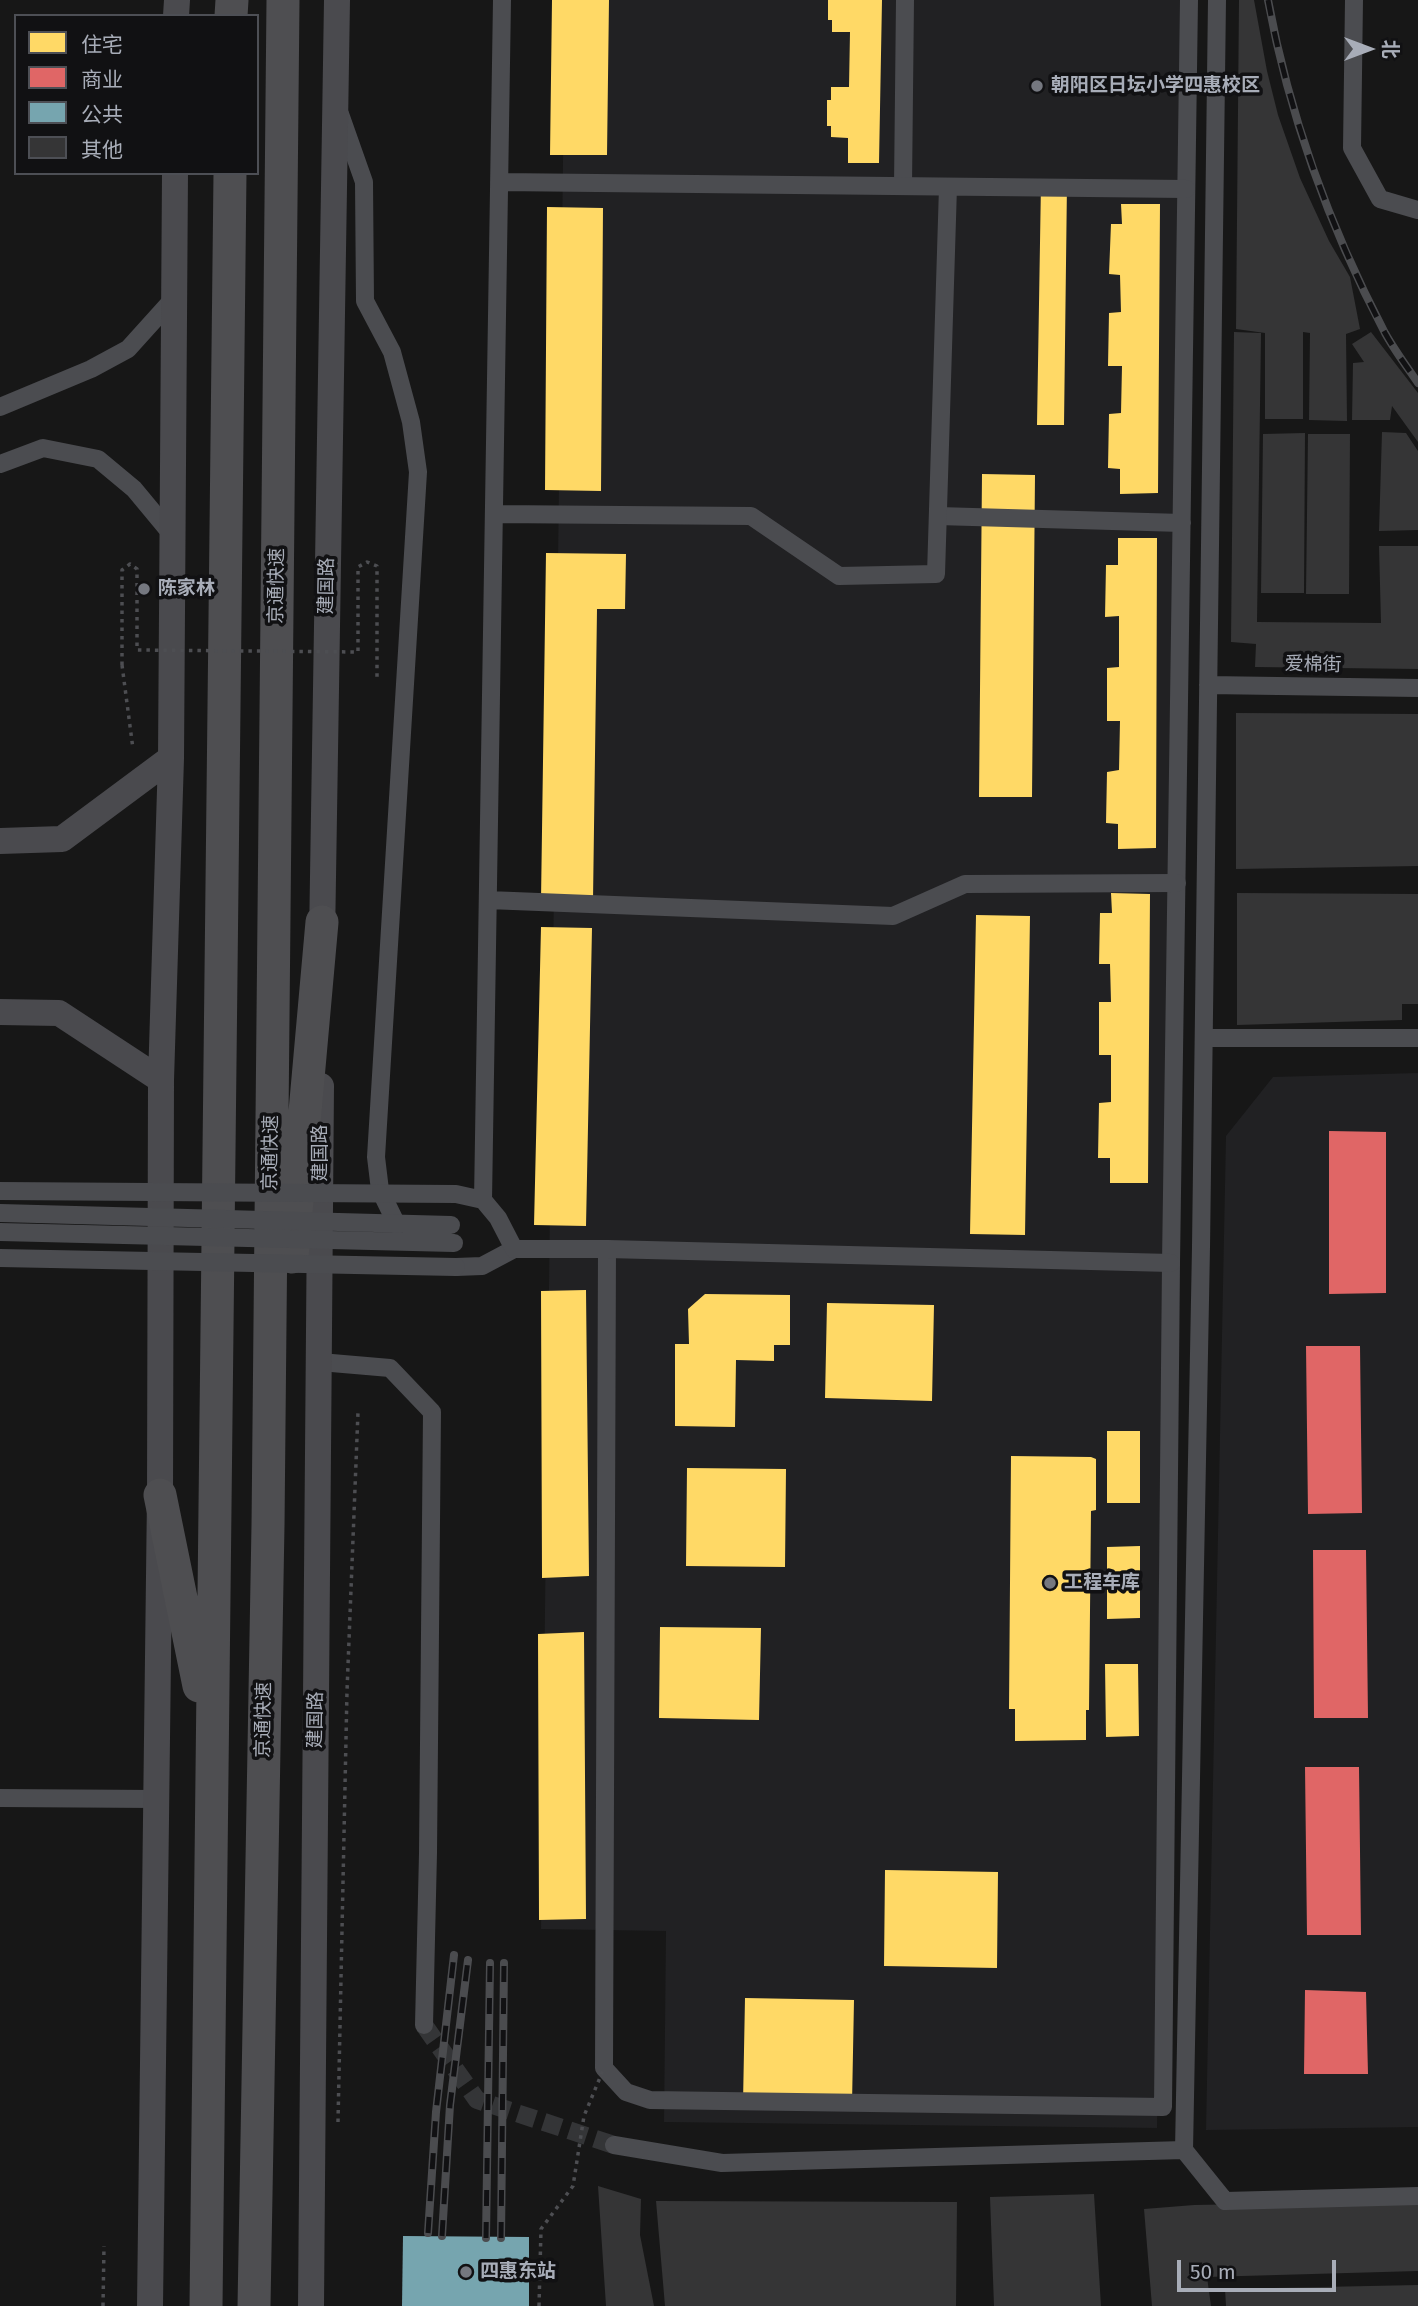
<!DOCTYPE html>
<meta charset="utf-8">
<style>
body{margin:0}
#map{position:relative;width:1418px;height:2306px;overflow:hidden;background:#171717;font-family:"Fira Sans","Noto Sans SC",sans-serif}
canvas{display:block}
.legend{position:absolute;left:14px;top:14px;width:245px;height:161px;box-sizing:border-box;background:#111113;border:2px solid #4d4f55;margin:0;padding:9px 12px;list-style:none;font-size:21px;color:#a8adb8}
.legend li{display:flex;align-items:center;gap:14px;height:35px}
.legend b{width:35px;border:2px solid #4d4f55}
.north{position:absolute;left:1334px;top:14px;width:70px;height:70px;-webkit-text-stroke:5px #111113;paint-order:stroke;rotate:90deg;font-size:19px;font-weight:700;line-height:28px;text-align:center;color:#a8adb8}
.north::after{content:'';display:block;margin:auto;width:24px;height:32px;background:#a8adb8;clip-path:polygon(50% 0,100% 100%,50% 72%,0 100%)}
.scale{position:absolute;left:1177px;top:2260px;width:159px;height:32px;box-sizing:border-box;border:4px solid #a8adb8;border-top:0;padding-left:9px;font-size:21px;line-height:24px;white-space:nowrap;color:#a8adb8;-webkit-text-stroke:5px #111113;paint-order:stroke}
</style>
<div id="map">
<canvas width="1418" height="2306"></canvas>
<ul class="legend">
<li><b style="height:19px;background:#ffd966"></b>住宅</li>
<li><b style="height:19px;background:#e06666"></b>商业</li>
<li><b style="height:19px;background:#76a5af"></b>公共</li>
<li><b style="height:19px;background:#353536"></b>其他</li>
</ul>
<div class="north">北</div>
<div class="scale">50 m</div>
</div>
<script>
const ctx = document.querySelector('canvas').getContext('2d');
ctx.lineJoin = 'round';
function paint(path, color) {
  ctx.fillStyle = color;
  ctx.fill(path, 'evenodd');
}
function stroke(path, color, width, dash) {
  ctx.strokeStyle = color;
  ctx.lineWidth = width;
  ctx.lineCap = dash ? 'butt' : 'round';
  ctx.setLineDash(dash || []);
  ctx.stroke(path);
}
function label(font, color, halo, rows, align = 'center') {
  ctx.font = font + ' "Fira Sans","Noto Sans SC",sans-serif';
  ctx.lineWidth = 7;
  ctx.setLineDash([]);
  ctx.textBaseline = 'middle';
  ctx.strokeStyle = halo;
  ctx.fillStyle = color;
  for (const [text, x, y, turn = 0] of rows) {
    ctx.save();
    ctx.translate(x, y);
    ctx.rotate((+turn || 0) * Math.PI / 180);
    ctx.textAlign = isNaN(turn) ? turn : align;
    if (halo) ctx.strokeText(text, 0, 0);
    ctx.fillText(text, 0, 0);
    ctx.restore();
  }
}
paint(new Path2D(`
 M565 0H1184L1157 2128 664 2122 666 1931 541 1929Z
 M1418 1073V2127L1206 2130 1226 1136 1273 1077Z`), '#212123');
paint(new Path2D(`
 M552 0H609L607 155H550Z
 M828 0H882L879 163H848V138L831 137V126H827V100H831V87H849L850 32H832V20H828Z
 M1041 182 1067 183 1064 425H1037Z
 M1121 204H1160L1158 493 1120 494V469L1108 468 1109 414 1121 413 1122 366H1108L1109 313 1121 312 1120 275 1109 274 1111 224H1122Z
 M547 207 603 208 601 491 545 490Z
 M982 474 1035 475 1032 797H979Z
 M1118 538H1157L1156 848 1118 849V824L1106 823 1107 772 1119 770 1120 721H1107V668L1119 667V616L1105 617 1106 565H1118Z
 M546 553 626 554 625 609H597L593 900H541Z
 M1111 893 1150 894 1148 1183H1110V1158H1098L1099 1103 1111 1102V1055H1099V1002H1111L1110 964H1099L1100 913H1112Z
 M976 915 1030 916 1025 1235 970 1234Z
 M541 927 592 928 586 1226 534 1225Z
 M586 1290 589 1576 542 1578 541 1291Z
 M705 1294 790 1295V1345H774V1361L736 1360 735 1427 675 1426V1344H689L688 1309Z
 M827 1303 934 1305 932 1401 825 1398Z
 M1107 1431H1140V1503H1107Z
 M1011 1456 1091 1457 1096 1459V1510L1091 1511 1089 1710H1086V1740L1015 1741V1709H1009Z
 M687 1468 786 1469 785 1567 686 1566Z
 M1140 1546V1618L1107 1619V1547Z
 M660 1627 761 1628 759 1720 659 1718Z
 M584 1632 586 1919 539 1920 538 1634Z
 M1105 1664H1138L1139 1736 1106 1737Z
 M885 1870 998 1872 997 1968 884 1966Z
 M745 1998 854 2000 852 2104 743 2103Z`), '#ffd966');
paint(new Path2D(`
 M1329 1131 1386 1132V1293L1329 1294Z
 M1306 1346H1360L1362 1513 1308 1514Z
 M1313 1550H1366L1368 1718H1314Z
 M1305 1767H1359L1361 1935H1307Z
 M1305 1990 1366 1992 1368 2074H1304Z`), '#e06666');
paint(new Path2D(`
 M403 2236 529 2237V2306H402Z`), '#76a5af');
paint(new Path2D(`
 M1239 0H1254L1267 71 1278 115 1300 178 1329 241 1350 277 1360 329 1346 334 1347 421 1309 420 1310 333 1303 332V419H1265V333L1236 329Z
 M1234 332 1261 333 1257 622 1381 623 1379 546H1418V669L1255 667 1256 644 1231 642Z
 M1371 332 1418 393V442L1392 406 1390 420H1352L1353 363 1364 362 1352 344Z
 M1382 432 1406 433 1418 451V530L1379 531Z
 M1305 433 1304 593H1261L1263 434Z
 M1308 434H1350L1349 594H1306Z
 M1236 713 1418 714V866L1236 869Z
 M1237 893 1418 894V1004H1402V1020L1237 1025Z
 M598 2186 641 2199 640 2235 654 2306H606Z
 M1094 2194 1101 2306H994L990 2197Z
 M656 2201 957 2202 956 2306H665Z
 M1418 2201V2271L1207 2277 1211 2306H1152L1144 2209 1194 2205Z
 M1418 2285V2306H1226L1225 2289Z`), '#353536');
stroke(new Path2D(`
 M424 2025 477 2100 614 2145`), '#343537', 18, [18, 9]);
stroke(new Path2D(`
 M122 665 133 749
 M338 2122 347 1691 358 1412
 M103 2306 104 2246`), '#4d4e52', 3.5, [3.5, 5]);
stroke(new Path2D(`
 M1354 0 1352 148 1380 199 1418 210
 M340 114 364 182 365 301 392 352 411 422 418 472 376 1157 380 1190 397 1225
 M903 186 905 0
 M0 407 91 369 128 349 174 298
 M0 464 43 448 98 459 134 489 173 536
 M938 516 1182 523
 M1208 685 1418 688
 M1204 1038H1418
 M607 1249 604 2068 626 2092 650 2100 1163 2107 1171 1263 1189 0
 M456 1267 482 1266 514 1249
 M320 1362 390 1368 432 1412 428 1853 424 2025
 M0 1798 156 1799
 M614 2145 722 2163 1184 2150 1225 2201 1418 2196
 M1184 2150 1201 1247 1217 0`), '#4b4c50', 18);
stroke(new Path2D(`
 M176 16 177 0
 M0 841 62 839 171 758
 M322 939 337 0
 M0 1012 59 1013 161 1080
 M150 2306 160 1495 161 1080 171 758 175 173
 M311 2306 321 1086`), '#4a4a4e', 26);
stroke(new Path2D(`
 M231 16 232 0
 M292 1257 322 922
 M160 1495 199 1686
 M206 2306 230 173
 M254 2306 268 1525 283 0`), '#4e4e51', 33);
const rail = new Path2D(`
 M1268 0C1289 115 1331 230 1385 333 1395 351 1407 367 1418 383
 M428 2233 436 2112 454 1955
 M442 2236 450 2105 468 1960
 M486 2238 490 1963
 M501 2238 504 1963`);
stroke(rail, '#4b4c4f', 8);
stroke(rail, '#111113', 5, [16]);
stroke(new Path2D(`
 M122 665V570L130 564 137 569V650L358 652V567L367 562 377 566V680
 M539 2306 541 2229 573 2186 584 2116 604 2068`), '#4d4e52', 3.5, [3.5, 5]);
stroke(new Path2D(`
 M499 182 1186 189
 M494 514 751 516 839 576 936 574 948 187
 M488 900 893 916 965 884 1177 883
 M0 1191 456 1194 483 1200 498 1218 514 1249H607L1171 1263
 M483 1200 502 0
 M0 1213 451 1225
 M0 1232 454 1243
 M0 1258 456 1267`), '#4b4c50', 18);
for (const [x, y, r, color] of [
 [1037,86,7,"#757880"],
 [144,589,7,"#757880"],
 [1050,1583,7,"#757880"],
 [466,2272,7,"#757880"]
]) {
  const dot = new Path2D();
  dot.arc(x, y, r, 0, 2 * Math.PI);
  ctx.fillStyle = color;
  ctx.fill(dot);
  stroke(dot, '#111113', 2.5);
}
label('bold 19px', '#a8adb8', '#111113', [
 ["朝阳区日坛小学四惠校区",1051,86],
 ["陈家林",158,589],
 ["工程车库",1064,1583],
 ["四惠东站",480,2272]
], 'left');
label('19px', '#a8adb8', '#111113', [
 ["京通快速",277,586,-89],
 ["建国路",327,586,-89],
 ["爱棉街",1313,665,1],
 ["京通快速",271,1153,-89],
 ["建国路",321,1153,-90],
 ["京通快速",264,1720,-89],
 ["建国路",316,1720,-89]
]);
</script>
